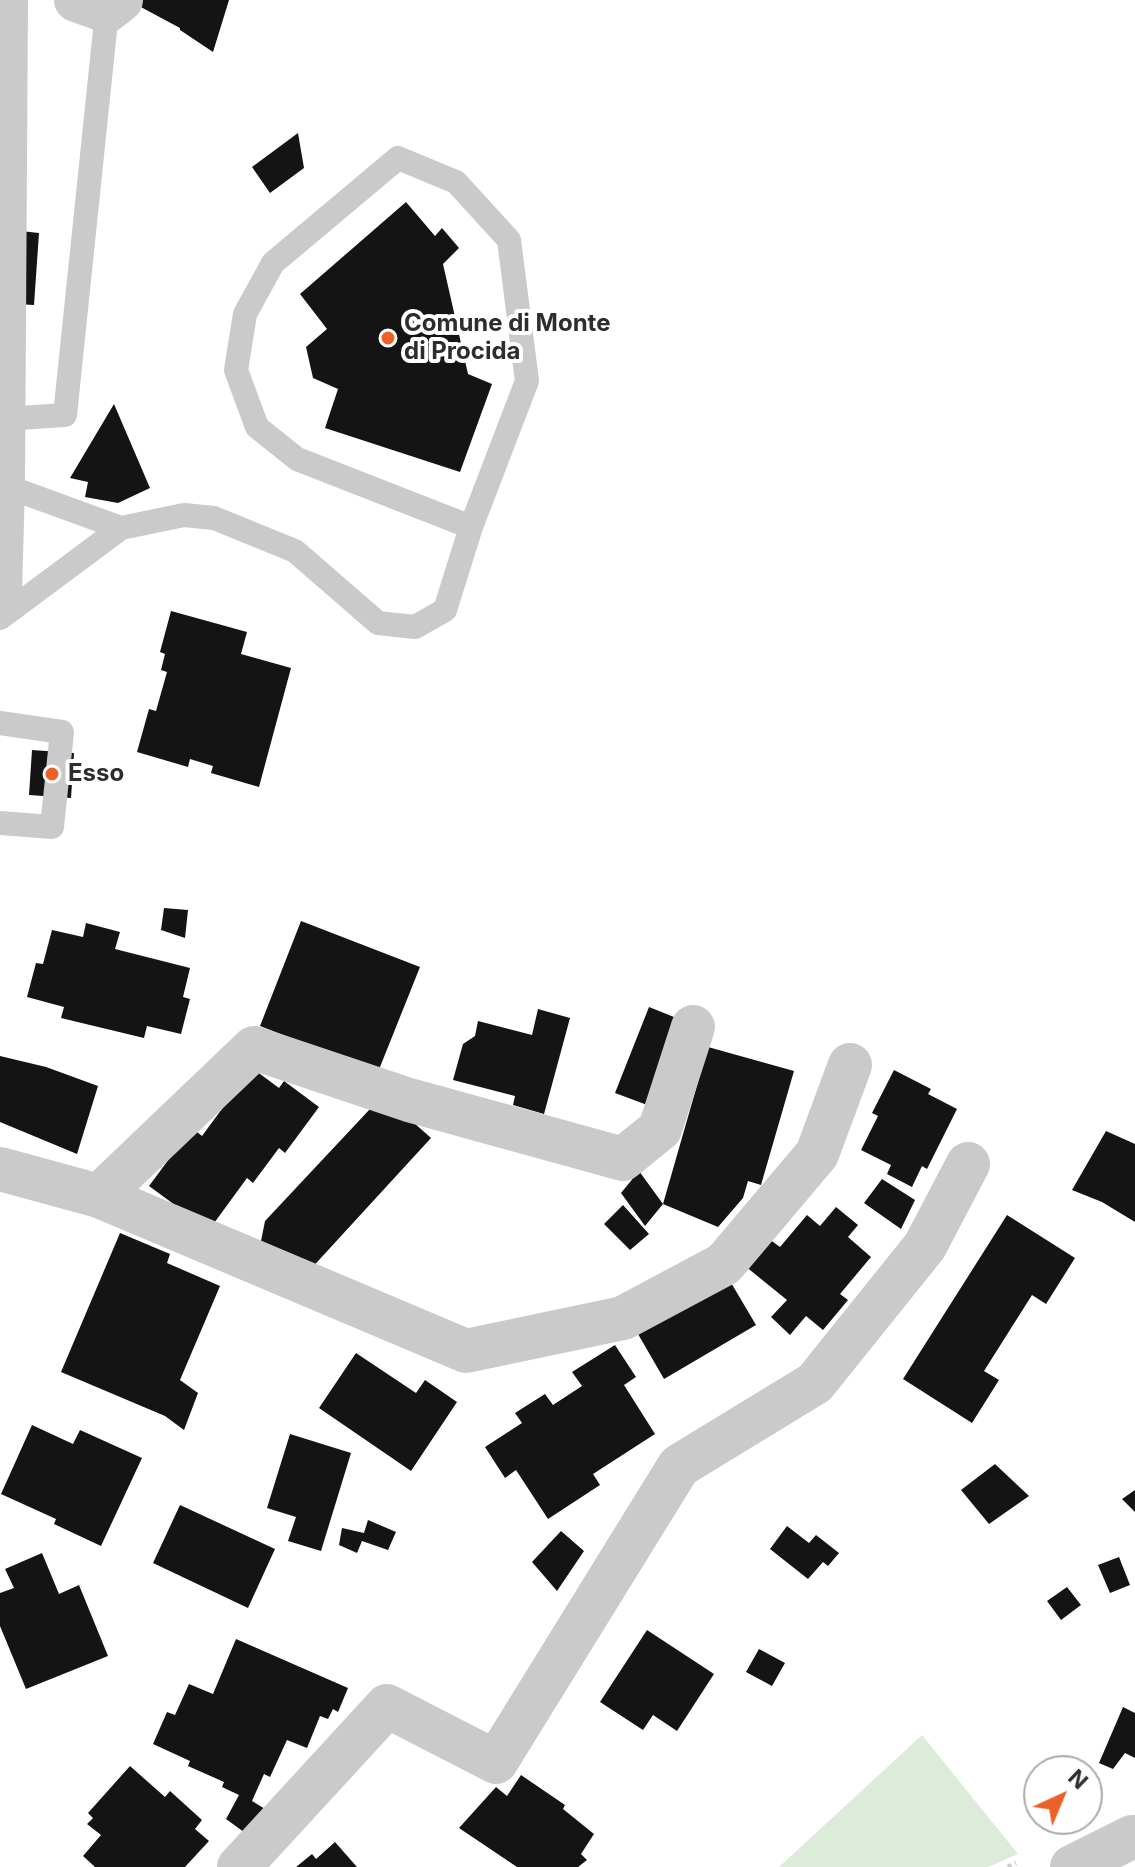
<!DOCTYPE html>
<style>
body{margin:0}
#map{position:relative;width:1135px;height:1867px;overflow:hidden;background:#fff;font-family:Inter,sans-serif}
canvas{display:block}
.north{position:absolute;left:1023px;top:1755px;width:80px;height:80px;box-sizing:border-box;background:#fff;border:2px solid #ababab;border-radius:50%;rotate:44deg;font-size:22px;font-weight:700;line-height:32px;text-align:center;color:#2d2d2d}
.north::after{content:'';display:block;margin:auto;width:28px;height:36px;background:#eb6228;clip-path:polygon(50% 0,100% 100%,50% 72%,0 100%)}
</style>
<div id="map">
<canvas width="1135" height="1867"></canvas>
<div class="north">N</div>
</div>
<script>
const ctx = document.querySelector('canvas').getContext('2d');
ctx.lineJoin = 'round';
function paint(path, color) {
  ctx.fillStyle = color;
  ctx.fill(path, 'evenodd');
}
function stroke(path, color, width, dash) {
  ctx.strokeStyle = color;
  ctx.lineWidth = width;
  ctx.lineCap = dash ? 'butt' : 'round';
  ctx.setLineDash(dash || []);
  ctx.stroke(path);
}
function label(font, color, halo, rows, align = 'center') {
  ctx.font = font + ' Inter,sans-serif';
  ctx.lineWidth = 8;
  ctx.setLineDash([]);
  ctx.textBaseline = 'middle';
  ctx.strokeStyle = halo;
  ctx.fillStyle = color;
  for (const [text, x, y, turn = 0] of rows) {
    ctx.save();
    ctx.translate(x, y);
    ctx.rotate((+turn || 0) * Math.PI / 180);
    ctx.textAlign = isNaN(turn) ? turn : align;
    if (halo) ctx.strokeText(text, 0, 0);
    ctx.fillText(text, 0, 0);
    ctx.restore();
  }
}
paint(new Path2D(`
 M922 1735 1018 1854 988 1867H779Z`), '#ddecda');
paint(new Path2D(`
 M140 0H229L213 52 180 30V28L137 5Z
 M298 133 304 168 270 193 252 167Z
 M406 202 435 236 442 228 459 248 443 264 468 374 492 384 460 472 325 428 338 389 313 378 306 347 327 329 300 294Z
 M21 231 39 233 34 305 16 304Z
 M114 404 150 488 118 503 85 497 88 482 70 478Z
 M171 611 247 632 241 654 291 668 259 787 211 773 213 766 190 759 188 767 137 752 149 709 156 711 167 672 161 670 165 654 160 652Z
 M32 750 74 753 71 798 29 795Z
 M164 908 188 910 185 938 161 930Z
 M301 921 420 967 378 1072 260 1026Z
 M86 923 120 932 115 949 190 968 183 997 190 999 181 1034 147 1026 144 1038 61 1018 64 1007 27 997 36 963 43 964 52 930 83 937Z
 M649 1007 684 1021 650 1106 615 1093Z
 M538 1009 570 1018 544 1114 513 1105 515 1096 453 1080 463 1044 475 1036 478 1021 532 1035Z
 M708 1047 794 1071 761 1185 748 1181 743 1198 718 1227 663 1204Z
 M0 1056 46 1067 98 1086 77 1154 0 1122Z
 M252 1068 279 1088 284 1081 319 1107 285 1153 279 1148 253 1183 247 1178 209 1230 149 1186 192 1128 202 1136Z
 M894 1070 931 1089 928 1094 957 1109 927 1169 922 1166 912 1187 887 1174 891 1165 861 1150 878 1116 872 1113Z
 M370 1109 404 1114 431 1138 308 1272 261 1241 265 1221Z
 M1106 1131 1135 1144V1222L1102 1202 1072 1190Z
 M639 1171 663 1204 645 1226 621 1193Z
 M882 1179 915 1200 901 1229 864 1203Z
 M623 1205 649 1234 630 1250 604 1224Z
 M836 1207 858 1225 848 1237 871 1257 840 1294 848 1300 823 1330 806 1316 790 1335 771 1317 787 1300 745 1266 769 1239 780 1247 807 1215 820 1226Z
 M1007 1215 1075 1258 1046 1304 1032 1295 984 1371 999 1380 972 1423 903 1379Z
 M120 1233 170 1254 167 1263 220 1286 180 1380 198 1393 184 1430 165 1416 61 1372Z
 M730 1281 756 1325 664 1379 638 1334Z
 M615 1345 636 1377 624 1385 655 1434 593 1474 600 1485 548 1519 516 1470 505 1478 485 1447 522 1423 515 1413 545 1394 553 1405 582 1386 572 1372Z
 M356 1353 416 1393 425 1380 457 1402 411 1471 319 1408Z
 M32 1425 73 1444 80 1430 142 1458 101 1546 54 1524 56 1519 1 1494Z
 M290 1434 351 1453 321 1551 288 1541 296 1517 267 1508Z
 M995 1464 1029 1496 989 1524 961 1490Z
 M1135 1490V1512L1122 1499Z
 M180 1505 275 1549 248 1608 153 1563Z
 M368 1520 396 1532 388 1550 362 1541 357 1553 339 1545 342 1528 364 1533Z
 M787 1526 809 1543 816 1535 839 1553 828 1566 823 1562 808 1579 770 1549Z
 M561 1531 584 1551 557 1591 532 1562Z
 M42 1553 59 1594 79 1585 108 1656 26 1689 0 1626V1593L14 1588 5 1569Z
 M1119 1557 1130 1585 1110 1593 1098 1565Z
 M1067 1587 1081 1605 1061 1620 1047 1601Z
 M647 1630 714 1674 677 1731 653 1715 643 1730 600 1702Z
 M236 1639 348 1688 338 1712 333 1709 328 1719 320 1716 307 1748 287 1740 270 1777 264 1774 252 1801 270 1812 248 1835 226 1819 239 1795 222 1787 224 1782 188 1766 190 1761 153 1744 167 1712 175 1715 189 1684 213 1694Z
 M759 1649 785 1663 772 1686 746 1672Z
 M1123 1707 1135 1713V1758L1125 1753 1113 1769 1099 1763Z
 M130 1766 165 1797 170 1791 202 1820 195 1829 209 1841 185 1867H95L83 1856 101 1835 87 1824 93 1818 88 1813Z
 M521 1775 565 1805 563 1809 594 1834 581 1854 587 1860 578 1867H517L459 1828 496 1787 507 1796Z
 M335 1842 357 1867H296L312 1854 316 1859Z`), '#141414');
stroke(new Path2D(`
 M1008 1867 1016 1863`), '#cacaca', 5, [4, 4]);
stroke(new Path2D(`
 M4 419 65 415 107 11
 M3 485 121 528
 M0 618 121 528 184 515 214 518 295 551 378 623 415 627 445 610 471 527 527 381 509 240 456 182 398 158 273 263 245 314 236 370 257 427 297 459 471 527
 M0 723 62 732 52 827 0 823`), '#cacaca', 24);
stroke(new Path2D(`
 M76 0 107 11 121 0
 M0 1169 99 1196 466 1351 623 1318 724 1264 817 1154 850 1065
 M99 1196 254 1048 409 1100 623 1159 660 1129 693 1027
 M239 1867 387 1706 496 1762 679 1466 815 1383 925 1246 968 1164
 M1072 1867 1132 1837H1135`), '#cacaca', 44);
stroke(new Path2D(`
 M0 592 3 485 6 0`), '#cacaca', 44);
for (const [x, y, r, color] of [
 [388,338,8,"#eb6228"],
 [52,774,8,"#eb6228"]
]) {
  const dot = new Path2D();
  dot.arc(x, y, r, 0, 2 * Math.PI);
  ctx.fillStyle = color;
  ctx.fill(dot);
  stroke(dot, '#fff', 3);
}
label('bold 24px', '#2d2d2d', '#fff', [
 ["Comune di Monte",404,324],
 ["di Procida",404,352],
 ["Esso",68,774]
], 'left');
</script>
